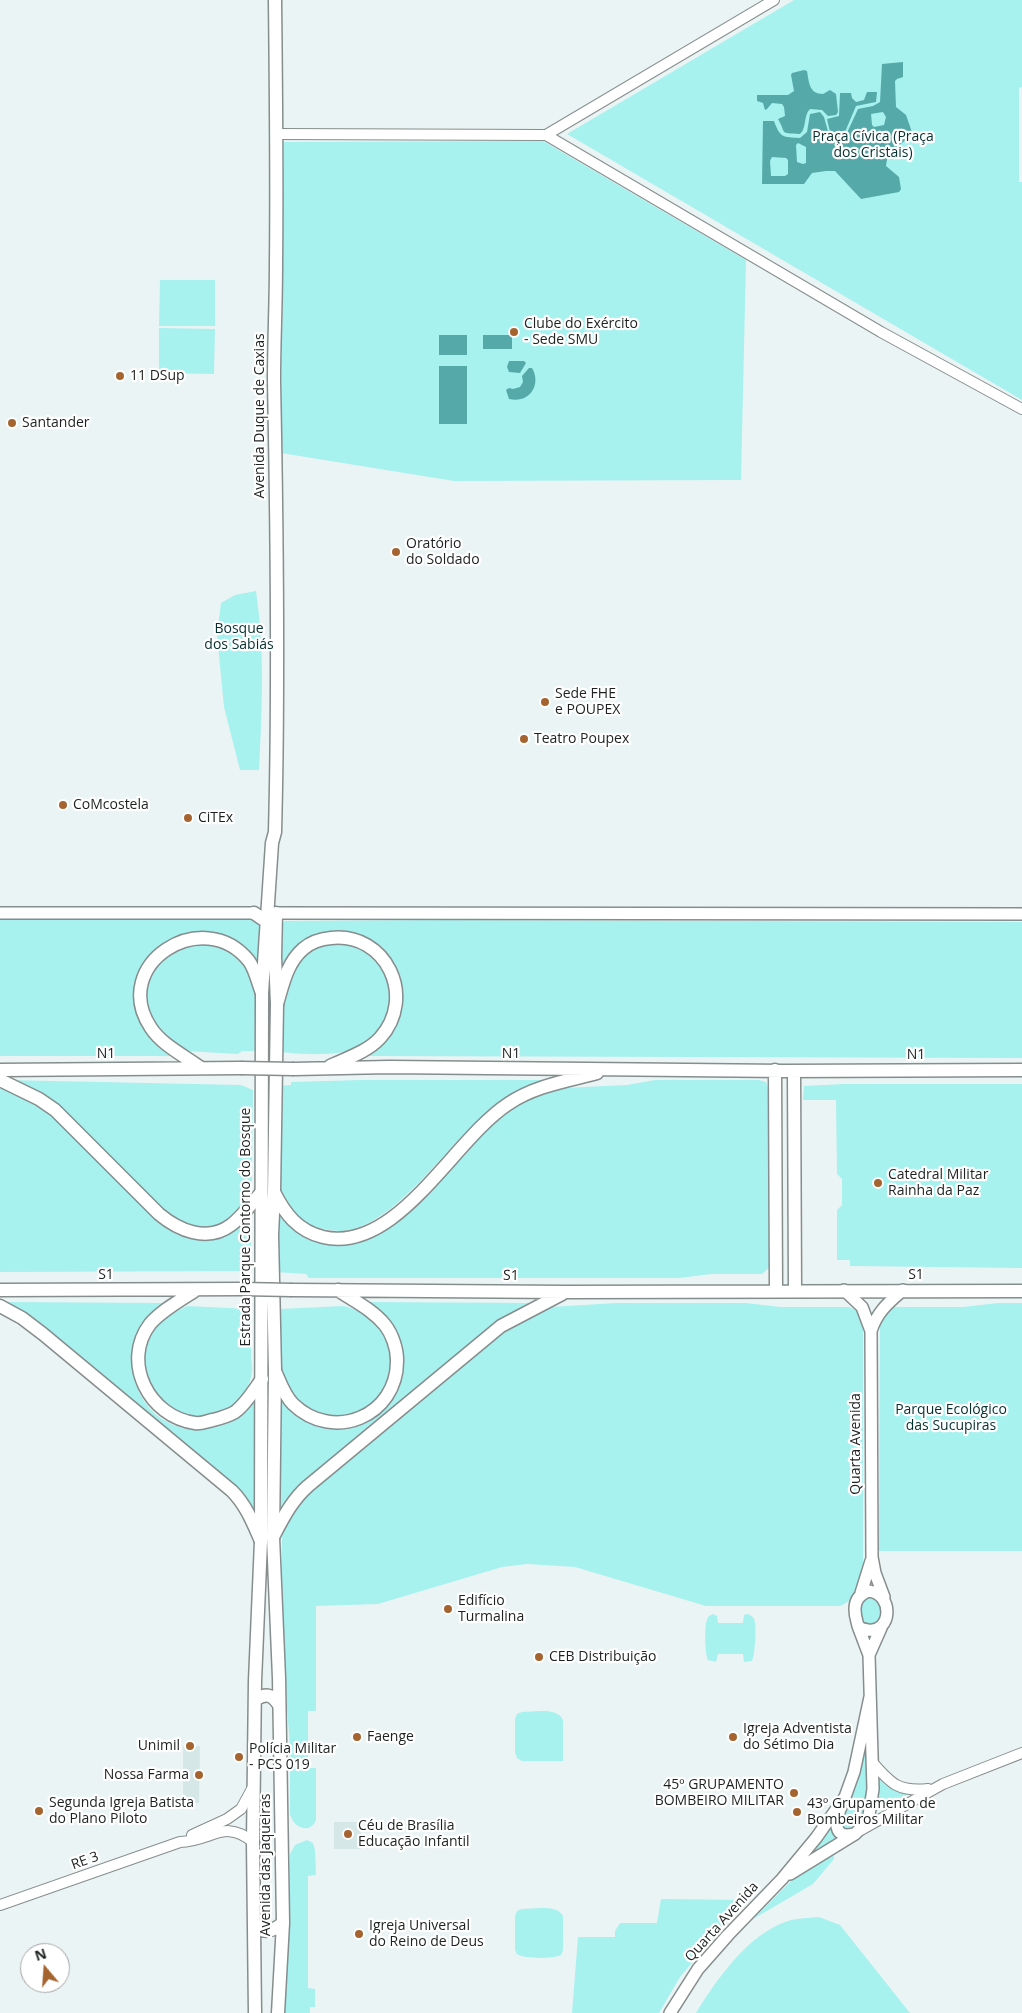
<!DOCTYPE html>
<meta charset="utf-8">
<style>
body{margin:0}
#map{position:relative;width:1022px;height:2013px;overflow:hidden;background:#ebf4f4;font-family:"Open Sans",sans-serif}
canvas{display:block}
.north{position:absolute;left:20px;top:1943px;width:50px;height:50px;box-sizing:border-box;background:#fff;border:1px solid #a5a6a6;border-radius:50%;rotate:342deg;font-size:14px;font-weight:700;line-height:20px;text-align:center;color:#1e2121}
.north::after{content:'';display:block;margin:auto;width:18px;height:22px;background:#a5642f;clip-path:polygon(50% 0,100% 100%,50% 72%,0 100%)}
</style>
<div id="map">
<canvas width="1022" height="2013"></canvas>
<div class="north">N</div>
</div>
<script>
const ctx = document.querySelector('canvas').getContext('2d');
ctx.lineJoin = 'round';
function paint(path, color) {
  ctx.fillStyle = color;
  ctx.fill(path, 'evenodd');
}
function stroke(path, color, width, dash) {
  ctx.strokeStyle = color;
  ctx.lineWidth = width;
  ctx.lineCap = dash ? 'butt' : 'round';
  ctx.setLineDash(dash || []);
  ctx.stroke(path);
}
function label(font, color, halo, rows, align = 'center') {
  ctx.font = font + ' "Open Sans",sans-serif';
  ctx.lineWidth = 4.5;
  ctx.setLineDash([]);
  ctx.textBaseline = 'middle';
  ctx.strokeStyle = halo;
  ctx.fillStyle = color;
  for (const [text, x, y, turn = 0] of rows) {
    ctx.save();
    ctx.translate(x, y);
    ctx.rotate((+turn || 0) * Math.PI / 180);
    ctx.textAlign = isNaN(turn) ? turn : align;
    if (halo) ctx.strokeText(text, 0, 0);
    ctx.fillText(text, 0, 0);
    ctx.restore();
  }
}
paint(new Path2D(`
 M183 1746H200L199 1803H183Z
 M334 1822H361V1836H359V1839H361V1849H334Z`), '#d5e7e6');
paint(new Path2D(`
 M794 0H1022V87L1019 88V182H1022V400L567 134Z
 M543 141 746 260 741 480 454 481 281 453 284 142Z
 M160 280H215V326H159Z
 M159 328 215 329 214 374 159 373Z
 M256 591C265 650 262 711 259 770H240L224 707 217 635 221 603 235 595Z
 M254 918 259 921 260 976 218 936 161 946C138 965 125 1009 148 1034 156 1042 166 1049 175 1056H0V919Z
 M434 920 1022 922V1058L362 1056 390 1033 388 959 326 935 280 971V927L285 921Z
 M202 943 226 949 251 970 256 994V1051H242L238 1054 185 1051 150 1023 145 989 154 968 171 951Z
 M332 943C347 945 361 946 372 956 396 978 399 1011 376 1034 372 1038 367 1045 362 1047 342 1056 304 1055 282 1052 282 1008 277 952 332 943Z
 M6 1080 241 1085 253 1090 252 1180C248 1205 224 1231 197 1227 190 1226 181 1222 174 1220L52 1103Z
 M360 1080H553C526 1086 509 1094 488 1111 448 1144 403 1214 354 1229 344 1232 333 1231 324 1229 302 1226 288 1211 281 1190L279 1086 291 1085V1082Z
 M655 1080H759L766 1082 768 1088 769 1268 762 1274H712L679 1278H309L306 1274 275 1272 279 1210 299 1230 367 1234 512 1103 562 1088 627 1085Z
 M844 1084H1022V1268L850 1266V1260H837V1210L842 1205V1179L837 1174 836 1100H803L804 1086Z
 M0 1088 19 1093 45 1107 171 1229 213 1239 251 1205V1271L0 1272Z
 M3 1302 164 1303C109 1341 130 1425 195 1430 201 1430 208 1428 214 1426 223 1424 231 1422 239 1417 245 1413 250 1406 255 1400L256 1517Z
 M365 1302 533 1303 510 1314 278 1519 277 1389 300 1414 367 1418 401 1362Z
 M617 1303H746L780 1307H849L859 1312 863 1327V1570C859 1585 856 1600 840 1606H706L575 1567 527 1564 502 1567 378 1604 316 1606V1711H308V1768H316V1820L314 1824 309 1828C299 1829 293 1824 290 1814V1746L281 1632 282 1537V1531L299 1501 508 1326 550 1307Z
 M998 1303H1022V1551H879L880 1320 890 1308 895 1307H963Z
 M187 1306 250 1309C251 1325 251 1342 251 1358 252 1364 253 1371 251 1377 247 1394 233 1410 216 1413 210 1415 204 1417 198 1417 155 1419 129 1360 155 1327 163 1317 175 1312 187 1306Z
 M344 1306C360 1310 375 1320 383 1334 425 1407 305 1457 281 1369 277 1357 280 1323 280 1309Z
 M864 1596 878 1597 882 1615 875 1626 864 1624C857 1614 860 1606 864 1596Z
 M713 1614 717 1616 718 1623H743L744 1615 747 1614C750 1615 752 1615 754 1619 757 1625 755 1655 752 1661L744 1662 743 1654H718L716 1662 708 1660C705 1654 704 1626 707 1620 708 1616 709 1616 713 1614Z
 M522 1712C534 1712 558 1707 563 1720V1761H522L517 1758 515 1752V1719L517 1714Z
 M866 1734C868 1761 878 1815 847 1829L842 1828C843 1806 850 1803 857 1784 863 1768 864 1751 866 1734Z
 M876 1775C885 1787 896 1793 910 1793L873 1813Z
 M831 1826 839 1837 797 1865Z
 M307 1840 313 1843 315 1850 316 1875 308 1876V1988L315 1989V2007H310V2013H281L290 1919V1854L295 1845Z
 M833 1850 834 1859 813 1884 753 1919 798 1874Z
 M661 1899 745 1900 680 1977 659 2013H572L578 1937H615V1931L620 1923H657Z
 M522 1909C534 1909 557 1904 563 1916V1950L561 1955C553 1959 524 1959 517 1954L515 1950V1916L517 1911Z
 M819 1917 840 1925 910 2013H696C717 1979 748 1934 788 1921 798 1918 809 1918 819 1917Z`), '#a7f1ef');
paint(new Path2D(`
 M903 62V77L897 79 895 81 896 107 906 115 913 135 888 153 886 166 899 177 901 189 899 192 861 199 835 171H826L812 173 804 184H762L763 121H774C780 138 783 137 800 138L807 132 810 114 820 112 824 117 829 135H846L858 109 873 106 880 102 882 64ZM883 112 886 117 884 125 874 127 872 125 871 114ZM798 143 806 147V163L803 164 797 162 796 145ZM772 157 786 158 788 160V174L785 176H771L770 161Z
 M804 70 807 71C809 82 809 94 823 94L830 90 836 94 838 112 836 115 828 116 822 110 810 109C803 116 807 128 800 134 778 133 787 134 778 119L785 116 784 107 782 104 772 103 767 109 765 110 763 103 757 101V95H788L794 91 791 75 792 73Z
 M867 92H877L876 102 856 106 845 132H830L827 119 839 116 840 93H851L852 98 856 102 864 100Z
 M439 335H467V355H439Z
 M483 335H512V349H483Z
 M509 361H524L526 363 520 373 509 372 507 367Z
 M439 366H467V424H439Z
 M529 368H532C542 385 529 404 509 399L506 390 509 388 513 389 520 387 523 382 522 376Z`), '#55aaa9');
const tertiary = new Path2D(`
 M277 134 546 135 881 332 1022 409
 M546 135 774 0
 M873 1763C891 1784 899 1792 928 1789
 M861 1830 943 1784 1022 1753
 M192 1835 227 1819 241 1809 253 1787
 M0 1905 180 1842C212 1841 224 1818 253 1842`);
const secondary = new Path2D(`
 M0 913H254
 M278 913 1022 914
 M844 1290 862 1307 871 1331 872 1557 875 1573 884 1597
 M871 1331C877 1312 888 1303 903 1290
 M869 1591C894 1594 892 1633 868 1630 862 1629 858 1628 857 1622 853 1608 854 1596 869 1591Z
 M861 1593 871 1561
 M869 1655 881 1628
 M841 1807C835 1821 833 1839 853 1834
 M790 1874 855 1834 866 1823 869 1815 873 1789 869 1655 858 1626
 M670 2013 698 1969 728 1935 782 1879 816 1838 845 1797 854 1772 870 1697`);
const primary = new Path2D(`
 M254 913 267 922
 M276 913 275 957 277 1004 274 1192 272 1235 275 1371 273 1537 279 1678 283 1923 278 2013
 M255 1700C266 1693 272 1694 279 1705
 M255 1925C264 1935 273 1931 283 1923
 M255 2013 253 1842 255 1681 261 1541 262 993 272 843 275 832C279 682 277 531 274 381 274 342 276 303 276 264 277 176 276 88 275 0`);
const trunk = new Path2D(`
 M277 1004C283 984 287 963 303 949 311 942 320 939 331 938 386 932 417 997 380 1038 367 1052 347 1058 330 1066
 M201 1068C185 1056 162 1045 151 1028 108 964 204 904 249 961 255 969 258 983 262 993
 M294 1069 389 1067 785 1071 1022 1070
 M0 1070 241 1068
 M775 1070 776 1290
 M794 1071 795 1290
 M0 1080 39 1099 55 1110 159 1214C178 1230 207 1243 231 1225 242 1217 251 1204 260 1194
 M274 1192C285 1214 298 1231 323 1237 397 1254 453 1140 508 1104 534 1086 567 1081 597 1073
 M0 1290 242 1289
 M196 1290C181 1300 162 1310 150 1324 121 1362 149 1417 195 1423 201 1424 207 1421 213 1420 221 1418 228 1416 235 1412 246 1404 254 1390 262 1379
 M292 1290 566 1292 1022 1291
 M0 1306 22 1318 43 1334 232 1491C246 1505 253 1523 261 1541
 M275 1371C280 1382 284 1395 293 1404 333 1443 398 1416 397 1360 397 1348 392 1334 385 1325 373 1310 354 1301 338 1290
 M273 1537C283 1518 292 1500 308 1486L501 1326 562 1294`);
stroke(tertiary, '#868d8d', 12);
stroke(secondary, '#868d8d', 14);
stroke(primary, '#868d8d', 15);
stroke(trunk, '#868d8d', 15);
stroke(tertiary, '#fff', 10);
stroke(secondary, '#fff', 11);
stroke(primary, '#fff', 12);
stroke(trunk, '#fff', 12);
const trunkBridge = new Path2D(`
 M241 1068 294 1069
 M242 1289 292 1290`);
stroke(trunkBridge, '#868d8d', 15, []);
stroke(trunkBridge, '#fff', 12);
for (const [x, y, r, color] of [
 [514,332,5,"#a5642f"],
 [120,376,5,"#a5642f"],
 [12,423,5,"#a5642f"],
 [396,552,5,"#a5642f"],
 [545,702,5,"#a5642f"],
 [524,739,5,"#a5642f"],
 [63,805,5,"#a5642f"],
 [188,818,5,"#a5642f"],
 [878,1183,5,"#a5642f"],
 [448,1609,5,"#a5642f"],
 [539,1657,5,"#a5642f"],
 [357,1737,5,"#a5642f"],
 [733,1737,5,"#a5642f"],
 [190,1746,5,"#a5642f"],
 [239,1757,5,"#a5642f"],
 [199,1775,5,"#a5642f"],
 [794,1793,5,"#a5642f"],
 [39,1811,5,"#a5642f"],
 [797,1812,5,"#a5642f"],
 [348,1834,5,"#a5642f"],
 [359,1934,5,"#a5642f"]
]) {
  const dot = new Path2D();
  dot.arc(x, y, r, 0, 2 * Math.PI);
  ctx.fillStyle = color;
  ctx.fill(dot);
  stroke(dot, '#fff', 2);
}
label('14px', '#053030', '#fff', [
 ["Praça Cívica (Praça",873,137],
 ["dos Cristais)",873,153],
 ["Bosque",239,629],
 ["dos Sabiás",239,645],
 ["Parque Ecológico",951,1410],
 ["das Sucupiras",951,1426]
]);
label('14px', '#1e2121', '#fff', [
 ["Clube do Exército",524,324],
 ["- Sede SMU",524,340],
 ["11 DSup",130,376],
 ["Santander",22,423],
 ["Oratório",406,544],
 ["do Soldado",406,560],
 ["Sede FHE",555,694],
 ["e POUPEX",555,710],
 ["Teatro Poupex",534,739],
 ["CoMcostela",73,805],
 ["CiTEx",198,818],
 ["Catedral Militar",888,1175],
 ["Rainha da Paz",888,1191],
 ["Edifício",458,1601],
 ["Turmalina",458,1617],
 ["CEB Distribuição",549,1657],
 ["Igreja Adventista",743,1729],
 ["do Sétimo Dia",743,1745],
 ["Faenge",367,1737],
 ["Unimil",180,1746,"right"],
 ["Polícia Militar",249,1749],
 ["- PCS 019",249,1765],
 ["Nossa Farma",189,1775,"right"],
 ["45º GRUPAMENTO",784,1785,"right"],
 ["BOMBEIRO MILITAR",784,1801,"right"],
 ["Segunda Igreja Batista",49,1803],
 ["do Plano Piloto",49,1819],
 ["43º Grupamento de",807,1804],
 ["Bombeiros Militar",807,1820],
 ["Céu de Brasília",358,1826],
 ["Educação Infantil",358,1842],
 ["Igreja Universal",369,1926],
 ["do Reino de Deus",369,1942]
], 'left');
label('14px', '#1e2121', '#fff', [
 ["Avenida Duque de Caxias",260,416,-90],
 ["N1",106,1054],
 ["N1",511,1054],
 ["N1",916,1055],
 ["Estrada Parque Contorno do Bosque",246,1227,-90],
 ["S1",106,1275],
 ["S1",916,1275],
 ["S1",511,1276,1],
 ["Quarta Avenida",856,1444,-90],
 ["RE 3",85,1861,-20],
 ["Avenida das Jaqueiras",266,1865,-90],
 ["Quarta Avenida",722,1922,-48]
]);
</script>
